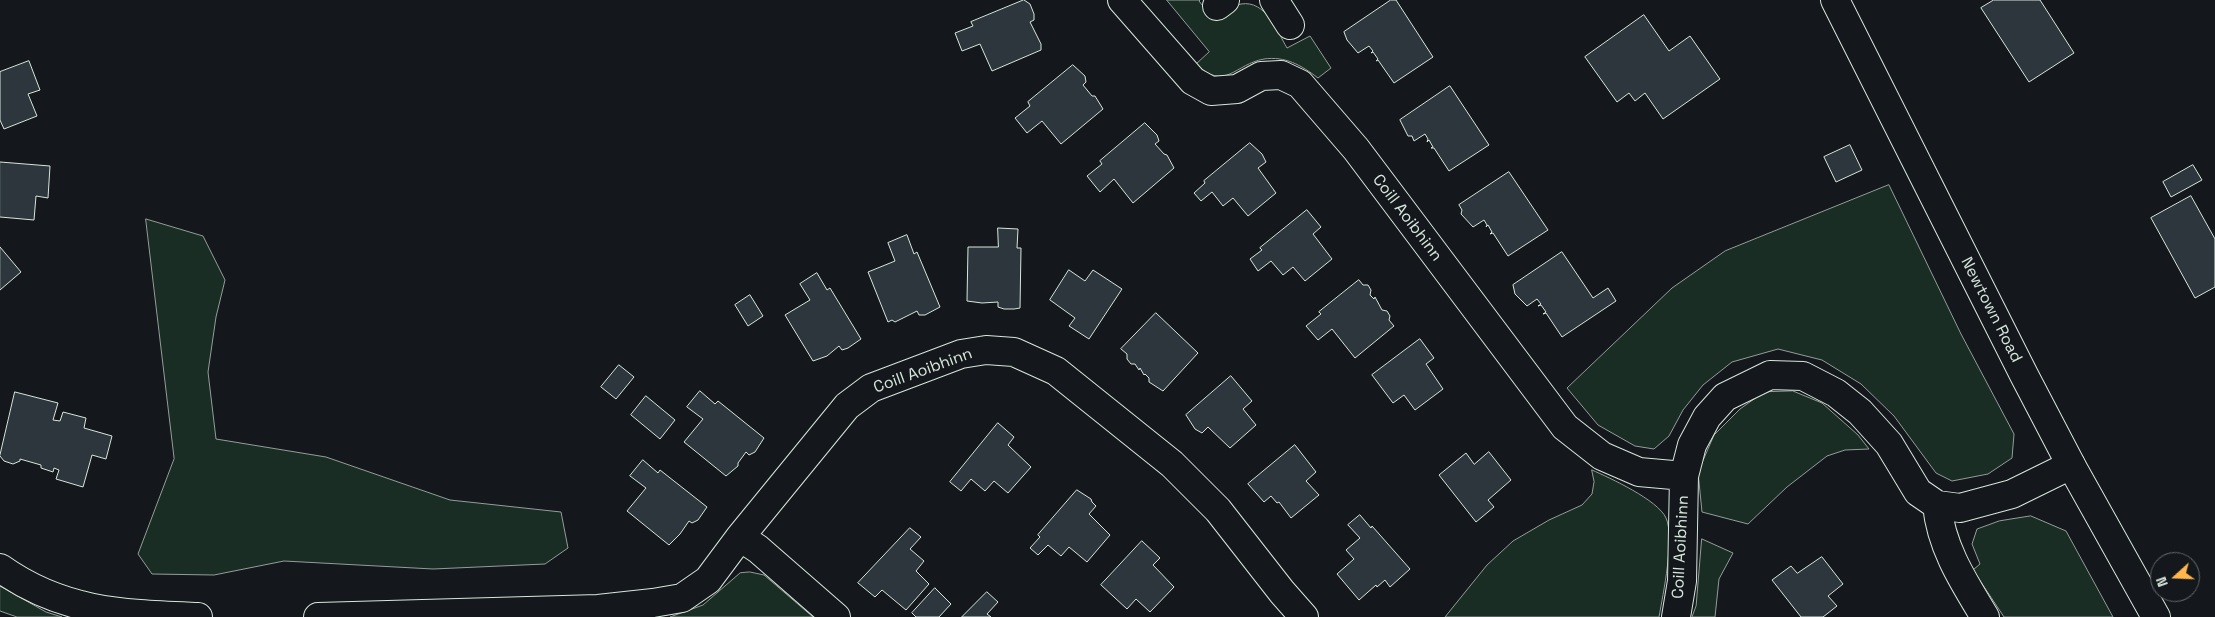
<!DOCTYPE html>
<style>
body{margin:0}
#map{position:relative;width:2215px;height:617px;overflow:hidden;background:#14181c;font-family:"Space Grotesk",sans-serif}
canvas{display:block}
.north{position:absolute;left:2150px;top:552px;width:50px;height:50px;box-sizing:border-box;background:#14181c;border:1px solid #626a69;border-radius:50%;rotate:250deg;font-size:14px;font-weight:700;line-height:20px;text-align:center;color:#d8e6dc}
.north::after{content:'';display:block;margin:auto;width:18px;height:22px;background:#ffb74d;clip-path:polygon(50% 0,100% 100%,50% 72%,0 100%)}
</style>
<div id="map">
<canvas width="2215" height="617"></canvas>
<div class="north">N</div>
</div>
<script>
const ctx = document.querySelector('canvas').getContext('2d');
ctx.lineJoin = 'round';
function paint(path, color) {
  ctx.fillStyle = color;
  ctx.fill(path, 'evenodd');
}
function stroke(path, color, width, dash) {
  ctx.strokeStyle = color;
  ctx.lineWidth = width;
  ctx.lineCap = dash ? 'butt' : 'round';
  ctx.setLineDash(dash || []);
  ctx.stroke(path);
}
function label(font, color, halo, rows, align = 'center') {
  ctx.font = font + ' "Space Grotesk",sans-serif';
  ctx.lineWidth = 4;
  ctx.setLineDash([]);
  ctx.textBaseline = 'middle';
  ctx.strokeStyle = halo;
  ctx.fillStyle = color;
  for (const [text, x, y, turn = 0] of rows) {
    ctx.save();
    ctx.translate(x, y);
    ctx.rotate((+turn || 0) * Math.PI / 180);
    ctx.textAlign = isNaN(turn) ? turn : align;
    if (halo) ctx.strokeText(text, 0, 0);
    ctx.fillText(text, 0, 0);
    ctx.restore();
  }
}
const green = new Path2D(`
 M1167 0H1200L1199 1 1214 20C1221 16 1233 5 1241 4 1266 0 1277 31 1287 48L1310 36 1331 68 1318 78C1301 65 1285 56 1264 59 1235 64 1225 92 1196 64L1209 52Z
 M1889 185 1961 334 2014 434 2012 458 1988 474 1952 481 1936 473 1894 416 1861 384 1822 360 1778 349 1732 362 1703 385 1683 410 1669 436 1654 449 1635 446 1598 425 1567 388 1672 288 1725 251Z
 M146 219 203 236 225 280 216 317 208 372 216 439 326 457 450 500 561 512 568 548 545 564 433 569 284 561 214 575 152 574 138 554 174 459Z
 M1793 391 1822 403 1858 435 1869 449 1845 450 1827 456 1787 487 1748 524 1702 512 1698 472 1714 435 1740 409 1764 392Z
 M1592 470C1610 478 1658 500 1666 518 1675 538 1663 594 1659 617H1445L1487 565 1513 541 1549 520 1582 505 1592 494 1594 482Z
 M2031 516 2066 531 2113 617H2004L1973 570 1980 564 1972 544 1977 529 1999 521Z
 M1702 539 1733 553 1719 579 1715 617H1692L1696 606Z
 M750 572 764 575 813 617H670L703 605 740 573Z
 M0 586 46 612 62 617H17L0 611Z`);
paint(green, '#1a2d24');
stroke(green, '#939e99', 1);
const building = new Path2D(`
 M1024 0 1030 4 1034 14V20L1030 22 1041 44V50L992 71 980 44 962 51 955 33 973 26 971 22Z
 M1391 0H1396L1433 57 1394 83 1378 60 1376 61 1378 59 1373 52 1371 53 1373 51 1369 46 1358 53 1347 40 1344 32Z
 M1994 0H2040L2074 53 2029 82 1981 8Z
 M1644 15 1669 51 1690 36 1720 79 1663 119 1645 93 1635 101 1629 93 1617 102 1585 57Z
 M29 61 40 90 28 94 37 116 4 129 0 120V72Z
 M1073 65 1085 76 1086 82 1083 85 1092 96H1095L1103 109 1061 144 1042 121 1027 133 1015 118 1030 106 1028 102Z
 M1450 86 1489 145 1449 171 1434 148H1431L1433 147 1429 140 1427 142 1428 139 1425 134 1414 141 1412 136H1408L1400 120Z
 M1145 123 1157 135 1159 141 1155 144 1164 154 1167 155 1174 168 1133 203 1114 179 1100 192 1087 176 1102 164 1100 161Z
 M1250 143 1262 154 1266 162 1258 168 1276 193 1248 216 1233 198 1223 206 1212 192 1201 201 1194 193 1205 183 1204 181Z
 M1850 145 1862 170 1836 182 1824 157Z
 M0 162 50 166 48 198 36 196 34 220 0 217Z
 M2193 165 2202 180 2171 197 2163 182Z
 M1509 172 1548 230 1508 256 1493 233 1490 234 1492 232 1488 225 1486 227 1487 225 1484 220 1473 227 1461 214 1462 210 1459 205Z
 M2191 196 2215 239V287L2195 298 2151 218Z
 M1307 210 1321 227 1313 234 1332 259 1305 281 1293 267 1283 275 1271 261 1258 271 1250 259 1262 250 1260 248Z
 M998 228 1018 229 1017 248H1021L1020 308 1014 309H1004L998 307V302L982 303 967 301 968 247H998Z
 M907 235 914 254 917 252 940 307 925 315H919L917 311 895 322 892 320 888 322 868 272 895 261 888 243Z
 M0 247 21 272 0 290Z
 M1562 252 1593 298 1608 288 1616 301 1562 337 1546 313 1543 314 1546 312 1541 305 1538 306 1541 304 1537 299 1527 306 1515 294 1513 285Z
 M1069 270 1085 281 1093 270 1122 289 1089 339 1069 326 1075 318 1050 300Z
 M817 273 827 290 830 288 861 339 848 348 842 350 839 346 827 356 813 361 785 315 810 300 800 284Z
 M1359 280 1363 285H1368L1371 290 1370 295 1374 299 1375 297 1382 310 1387 311 1390 316 1389 320 1394 326 1355 358 1332 329 1318 340 1306 326 1321 314 1319 312Z
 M750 295 763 316 748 326 735 305Z
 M1156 313 1198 353 1163 391 1149 382V378L1145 374 1144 375 1140 368 1139 370 1135 364H1131L1127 359V354L1121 349Z
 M1420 339 1434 358 1426 364 1443 389 1415 410 1404 395 1393 403 1372 375Z
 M619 365 634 377 616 399 601 387Z
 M1231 376 1252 401 1243 409 1256 425 1230 448 1208 427 1202 433 1195 429 1186 415Z
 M700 391 715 404 718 401 764 438 755 452 749 455 746 452 738 463V466L726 476 684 442 703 419 687 407Z
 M15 392 58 403 53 420 60 421 63 412 86 418 84 428 112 436 106 459 92 455 83 487 56 479 59 470 54 468 53 472 41 468V465L20 459V461L13 464 4 461 0 456Z
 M646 396 675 420 660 439 631 415Z
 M998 423 1014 437 1008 445 1031 467 1008 493 994 481 985 491 971 479 961 491 950 482Z
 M1295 445 1316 472 1306 481 1319 495 1291 518 1279 502 1277 503 1271 496 1264 502 1248 484Z
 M1489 452 1511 480 1488 500 1494 507 1476 522 1439 475 1466 453 1474 464Z
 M643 460 658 473 660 470 707 507 698 520 692 523 689 521 680 534 669 545 627 511 646 488 630 476Z
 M1077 490 1091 499 1092 502 1096 506 1089 514 1110 535 1087 562 1069 547 1061 556 1048 545 1038 555 1030 548 1040 537 1038 535Z
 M1360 515 1371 528 1372 526 1410 569 1390 587 1385 580 1377 587 1376 585 1359 600 1337 574 1354 559 1346 550 1360 538 1348 525Z
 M910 528 921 537 910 549 924 561 916 571 929 584 906 610 882 590 875 597 858 583Z
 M1142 541 1160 558 1153 565 1174 587 1150 612 1136 599 1127 609 1101 585Z
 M1822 557 1843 584 1828 596 1837 606 1823 617H1801L1772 580 1791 566 1797 573Z
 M935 588 951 604 939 617H916L912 613Z
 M987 592 998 602 987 614 991 617H962Z`);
paint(building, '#2c363c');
stroke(building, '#d8e6dc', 1);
const minor = new Path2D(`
 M1122 0 1193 81 1211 91 1237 89 1261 76 1281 75 1300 84 1356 149 1565 427 1602 456 1639 472 1684 476
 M1274 0 1290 25
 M1217 6 1225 0
 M1937 505C1941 547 1963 581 1985 617
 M740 537 758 549 836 617
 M0 568C63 613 124 614 198 617
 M318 617 598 609 653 603 682 598 708 580 740 537 847 406 871 388 961 354 986 350 1014 352 1056 371 1172 464 1218 510 1282 592 1304 617
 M1676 617 1682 581 1684 476 1692 445 1707 417 1725 397 1770 375 1803 376 1836 393 1860 412 1889 444 1918 492 1937 505 1960 508 2012 494 2071 465`);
const secondary = new Path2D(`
 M1835 0 2024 375 2071 465 2156 617`);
stroke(minor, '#d8e6dc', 30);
stroke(secondary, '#d8e6dc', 30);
stroke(minor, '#14181c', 28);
stroke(secondary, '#14181c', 28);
label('16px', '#d8e6dc', '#14181c', [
 ["Coill Aoibhinn",1407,218,53],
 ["Newtown Road",1991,310,63],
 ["Coill Aoibhinn",923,371,-20],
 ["Coill Aoibhinn",1681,547,-87]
]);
</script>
